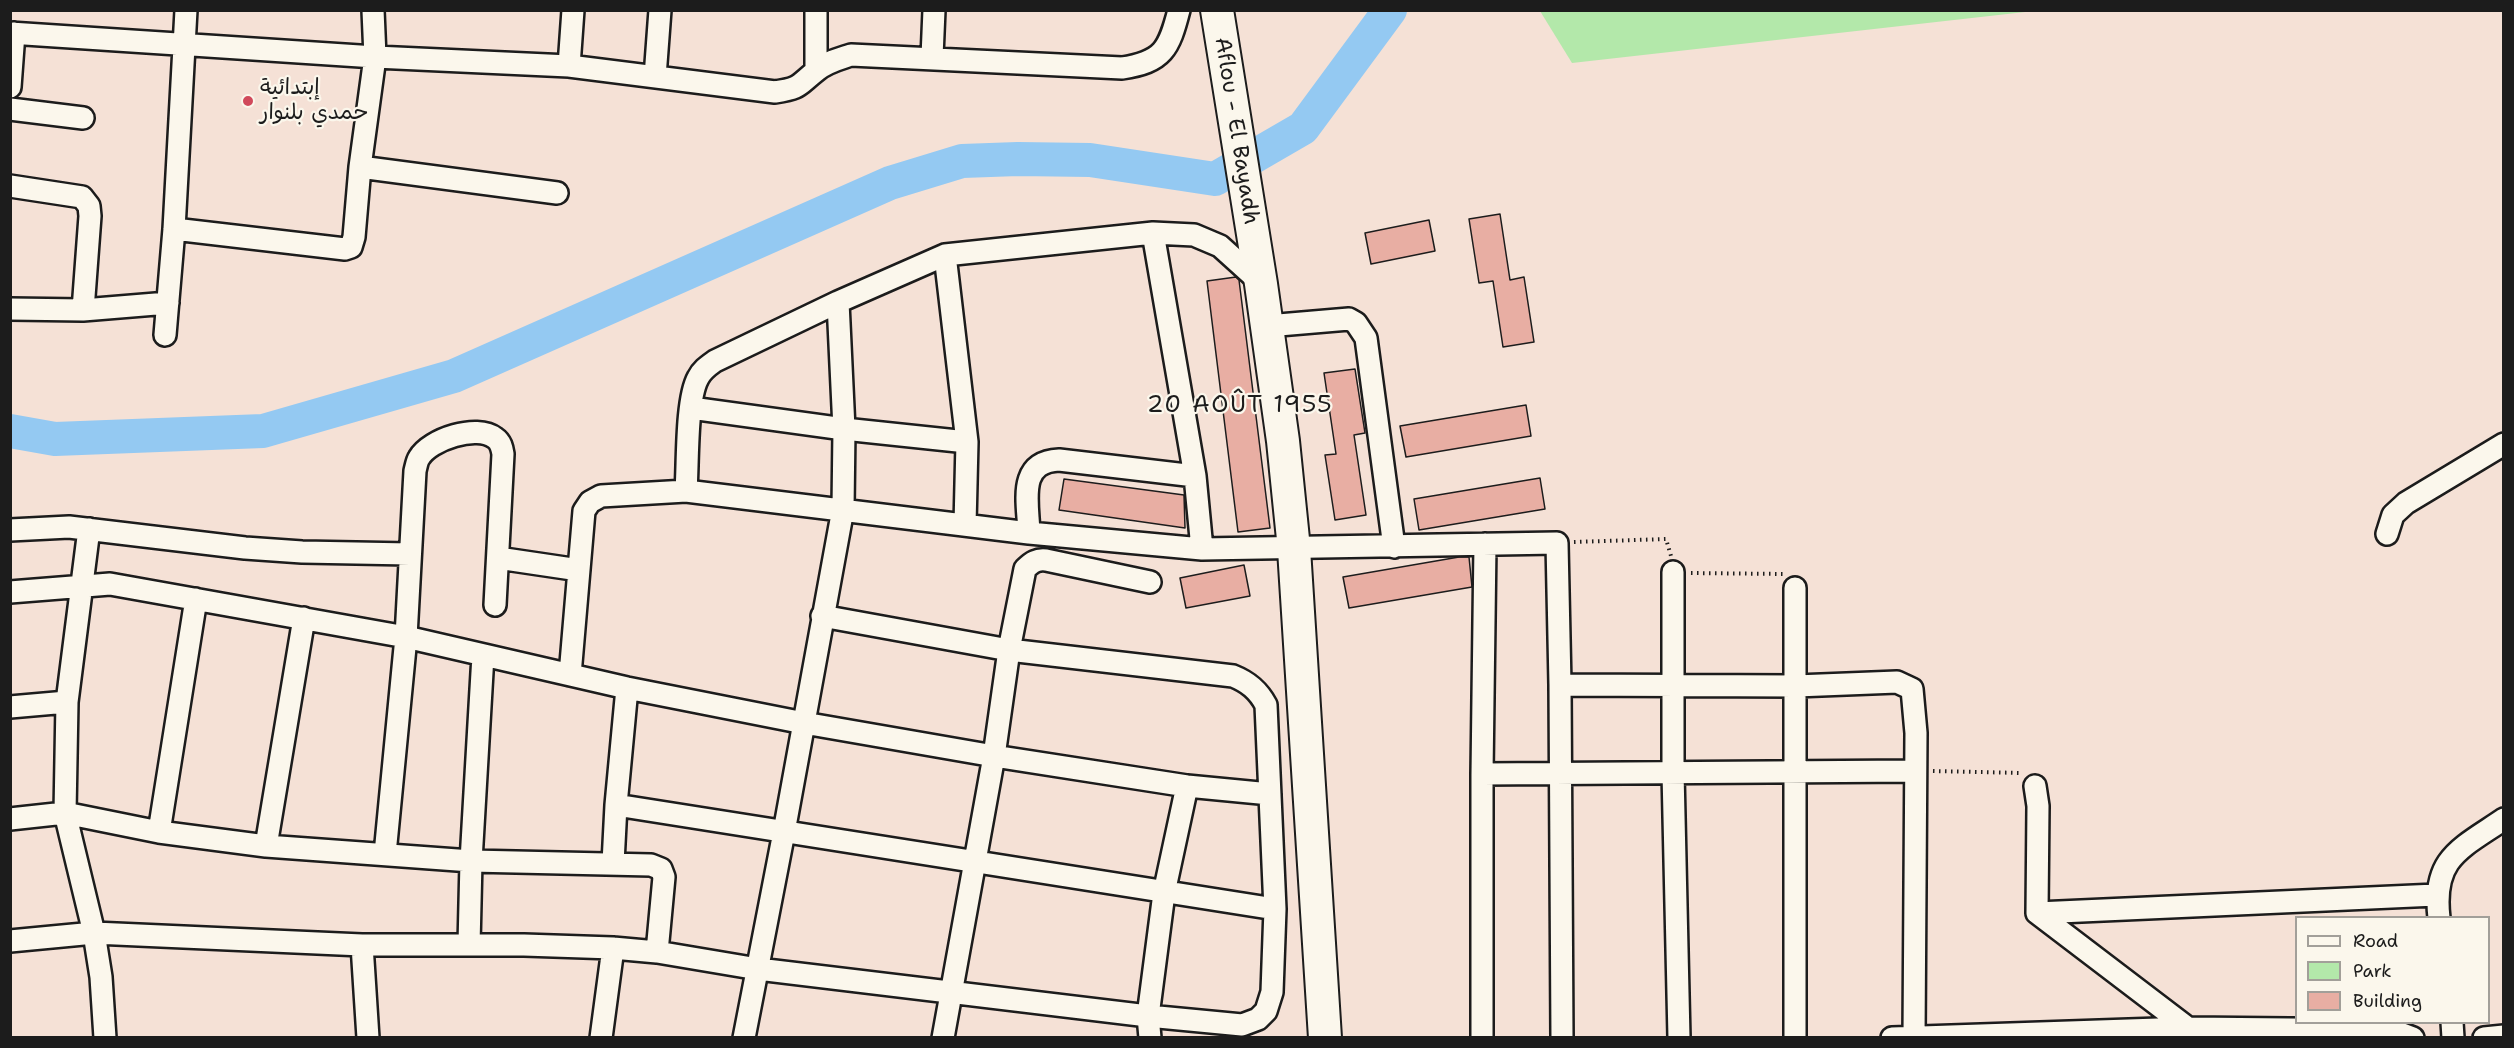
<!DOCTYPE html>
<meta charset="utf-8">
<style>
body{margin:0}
#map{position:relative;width:2514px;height:1048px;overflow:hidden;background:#f5e1d6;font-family:"Shantell Sans",sans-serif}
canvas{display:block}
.frame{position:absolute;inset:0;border:12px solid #1c1c1c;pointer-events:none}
.legend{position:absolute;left:2295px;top:916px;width:195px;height:108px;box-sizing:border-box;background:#fbf7ec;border:2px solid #a29f99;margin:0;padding:8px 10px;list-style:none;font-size:18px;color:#1c1c1c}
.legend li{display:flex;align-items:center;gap:12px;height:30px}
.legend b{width:30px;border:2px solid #a29f99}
</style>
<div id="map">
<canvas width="2514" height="1048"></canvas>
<div class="frame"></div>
<ul class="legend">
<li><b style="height:8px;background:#fbf7ec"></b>Road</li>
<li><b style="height:16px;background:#b3e8aa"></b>Park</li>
<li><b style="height:16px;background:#e8aea3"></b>Building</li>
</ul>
</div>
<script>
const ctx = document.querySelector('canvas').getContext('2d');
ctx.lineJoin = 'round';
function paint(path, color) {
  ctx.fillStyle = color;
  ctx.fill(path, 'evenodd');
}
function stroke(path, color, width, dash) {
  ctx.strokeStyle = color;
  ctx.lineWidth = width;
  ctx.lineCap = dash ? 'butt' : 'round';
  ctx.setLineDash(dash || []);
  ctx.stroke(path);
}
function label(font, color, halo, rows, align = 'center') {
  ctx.font = font + ' "Shantell Sans","Playpen Sans Arabic",sans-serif';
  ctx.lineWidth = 4.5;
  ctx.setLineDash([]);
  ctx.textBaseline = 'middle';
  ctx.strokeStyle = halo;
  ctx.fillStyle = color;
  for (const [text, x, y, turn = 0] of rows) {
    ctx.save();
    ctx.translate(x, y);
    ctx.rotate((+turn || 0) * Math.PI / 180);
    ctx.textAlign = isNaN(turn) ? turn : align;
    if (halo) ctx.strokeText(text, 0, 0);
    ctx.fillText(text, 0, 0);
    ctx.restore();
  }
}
paint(new Path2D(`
 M1540 11H2034L1572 63Z`), '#b3e8aa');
stroke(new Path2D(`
 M10 431 55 439 263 431 454 376 890 183 962 161 1018 159 1090 160 1215 179 1303 128 1390 10`), '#94c9f2', 34);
const building = new Path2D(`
 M1500 214 1510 280 1524 277 1534 342 1503 347 1493 281 1479 283 1469 219Z
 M1429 220 1435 251 1371 264 1365 233Z
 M1236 277 1239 280 1270 528 1238 532 1207 281Z
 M1355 369 1365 433 1354 435 1366 515 1335 520 1325 455 1336 454 1324 373Z
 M1526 405 1531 436 1406 457 1400 426Z
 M1540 478 1545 509 1419 530 1414 499Z
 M1064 479 1184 495 1185 528 1059 510Z
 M1459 557H1469L1472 587 1349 608 1343 577Z
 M1244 565 1250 596 1186 608 1180 578Z`);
paint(building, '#e8aea3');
stroke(building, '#1c1c1c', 1.5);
const street = new Path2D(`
 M10 33 375 57 569 66 775 92C801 88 797 86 816 71 826 62 839 59 851 55L1122 68C1163 62 1169 49 1179 10
 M932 57 934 10
 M569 66 573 10
 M816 71V10
 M655 77 660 10
 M10 87 14 33
 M10 109 83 118
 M360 167 557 193
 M10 186 82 197 89 206 90 216 83 310
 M174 229 345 249 351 247 354 237 360 167 375 57 373 10
 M1153 233 1195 476 1202 549
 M945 255 967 442
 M10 309 83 310 168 303
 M1267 326 1349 319 1356 323 1366 338 1394 547
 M165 335 174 229 186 10
 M691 408 844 429 967 442 965 525
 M686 491C688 463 686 400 698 378 702 370 708 366 715 361L838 302 945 255 1153 233 1194 235 1220 246 1261 283
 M89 529 67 702 65 813 94 933 101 977 105 1038
 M10 530 69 527 245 548 302 552 410 554
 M1029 533C1028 502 1017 462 1059 460L1195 476
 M2387 534 2393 515 2406 503 2504 444
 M498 558 579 570
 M1673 572V772L1679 1038
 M10 592 110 584 406 637 627 688 804 723 994 756 1187 786 1270 794
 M570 675 584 511 590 502 601 496 686 491 1029 533 1202 549 1557 543 1560 685 1562 1038
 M1560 685 1796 686 1897 682 1912 689 1916 733 1914 1038
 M10 707 67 702
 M1482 774 1914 771
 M2035 786 2038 806 2037 913 2188 1028 2182 1029
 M616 805 1275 909
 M10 819 65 813 159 832 266 846 471 861 651 865 661 869 664 877 657 952
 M159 832 196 599
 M266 846 304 618
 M385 854 406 637 415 471C416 467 417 461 419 458 430 439 477 424 495 438 501 442 502 448 503 454L495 605
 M613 863 616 805 627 688
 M2037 913 2436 895
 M2439 918C2432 858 2460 849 2504 819
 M10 941 94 933 362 945H524L613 948 657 952 758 969 1148 1016 1242 1025 1258 1019 1266 1011 1272 992 1275 909 1266 705C1258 690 1248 682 1233 676L1009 650 822 616
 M362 945 368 1038
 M469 945 471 861 483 655
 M2452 1022 2453 1038
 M601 1038 613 948
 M744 1038 784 832 843 509 844 429 838 302
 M943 1038 994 756 1009 650 1025 569C1032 562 1037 559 1046 560L1150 582
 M1150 1038 1148 1016 1164 893 1187 786
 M1482 1038V774L1485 544
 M1795 1038V588
 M1892 1038 2188 1028 2392 1030 2413 1038
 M2484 1038 2504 1036`);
const primary = new Path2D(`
 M1217 10 1261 284 1283 441 1294 549 1325 1038`);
stroke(street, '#1c1c1c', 26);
stroke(primary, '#1c1c1c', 36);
stroke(new Path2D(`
 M1574 542 1666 539 1671 556
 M1691 573 1783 574
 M1933 771 2022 773`), '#1c1c1c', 4, [1.5, 4.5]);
stroke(street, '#fbf7ec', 21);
stroke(primary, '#fbf7ec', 32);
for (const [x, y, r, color] of [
 [248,101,6,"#d1495b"]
]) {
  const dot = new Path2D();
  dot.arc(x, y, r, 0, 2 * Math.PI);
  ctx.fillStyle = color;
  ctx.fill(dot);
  stroke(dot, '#fbf7ec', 2);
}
label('22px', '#1c1c1c', '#fbf7ec', [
 ["إبتدائية",260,88],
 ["حمدي بلنوار",260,113]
], 'left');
label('22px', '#1c1c1c', '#fbf7ec', [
 ["Aflou - El Bayadh",1236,131,81]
]);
ctx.letterSpacing = '1.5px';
label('24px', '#1c1c1c', '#fbf7ec', [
 ["20 AOÛT 1955",1240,406]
]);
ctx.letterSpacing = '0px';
</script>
